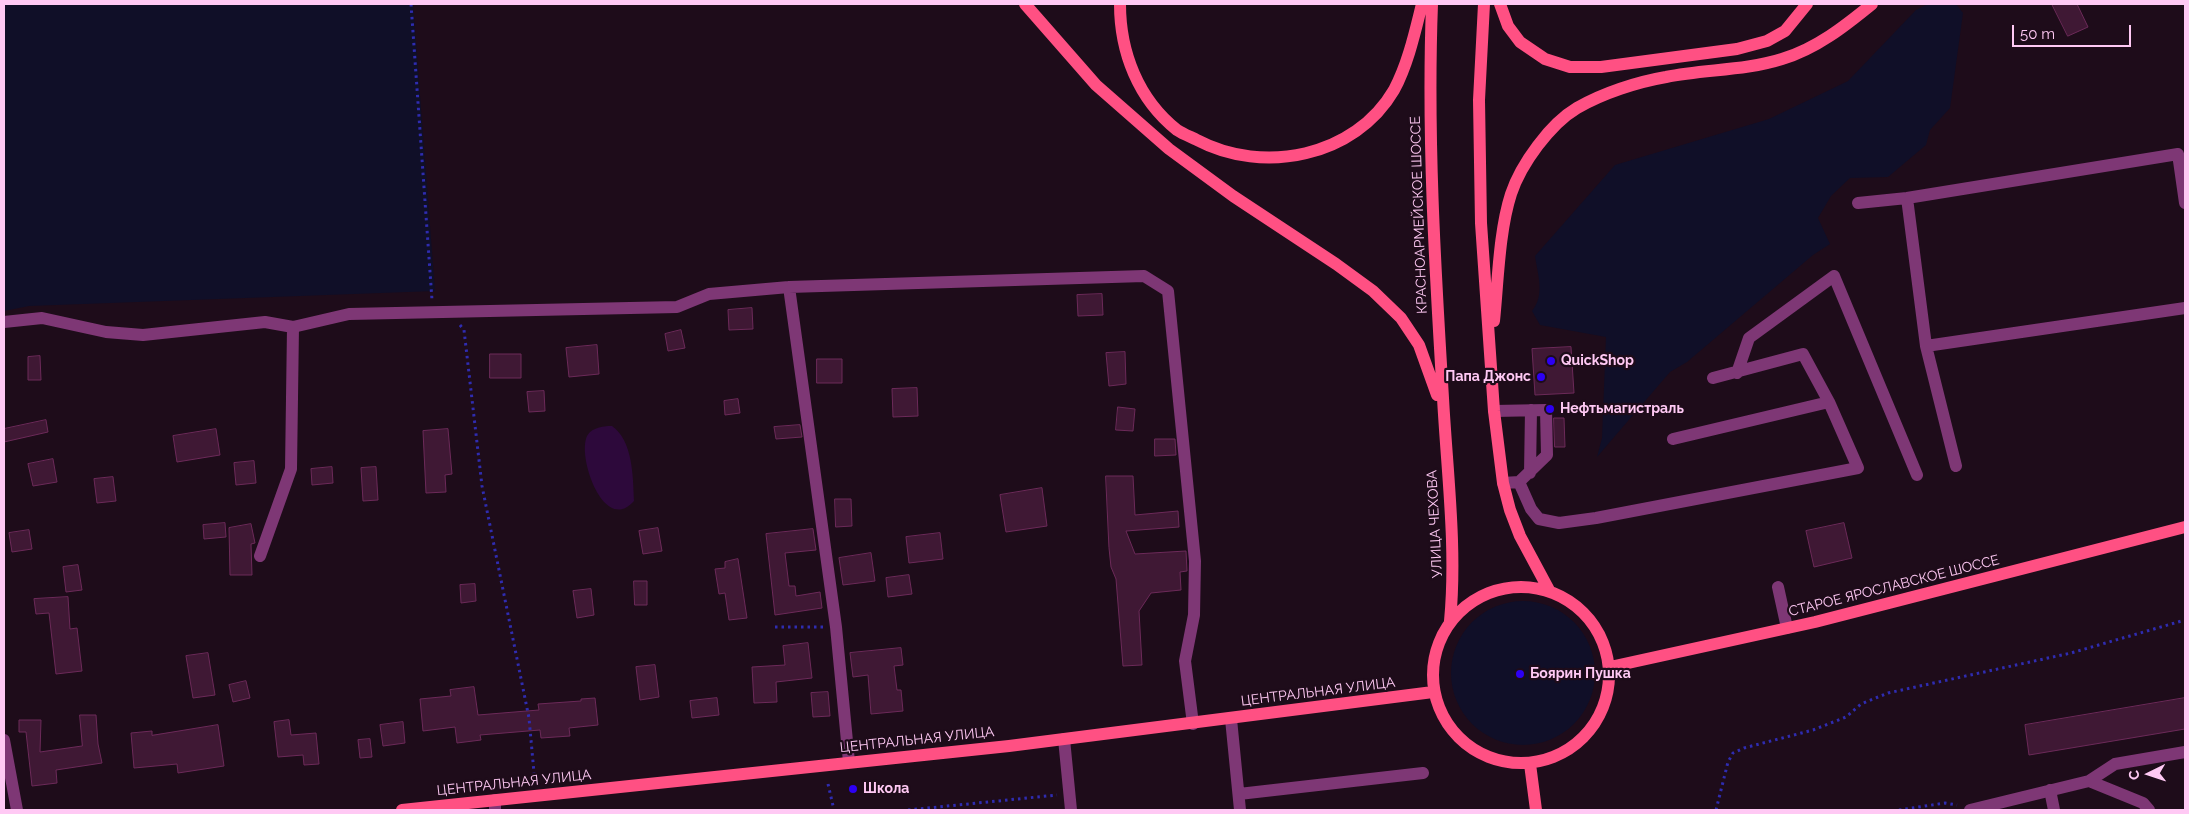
<!DOCTYPE html>
<meta charset="utf-8">
<style>
body{margin:0}
#map{position:relative;width:2189px;height:814px;overflow:hidden;background:#1e0c1a;font-family:Raleway,sans-serif}
canvas{display:block}
.frame{position:absolute;inset:0;border:5px solid #ffc9f4;pointer-events:none}
.north{position:absolute;left:2124px;top:749px;width:50px;height:50px;-webkit-text-stroke:4px #1e0c1a;paint-order:stroke;rotate:266deg;font-size:14px;font-weight:700;line-height:20px;text-align:center;color:#ffc9f4}
.north::after{content:'';display:block;margin:auto;width:18px;height:22px;background:#ffc9f4;clip-path:polygon(50% 0,100% 100%,50% 72%,0 100%)}
.scale{position:absolute;left:2012px;top:25px;width:119px;height:22px;box-sizing:border-box;border:2px solid #ffc9f4;border-top:0;padding-left:6px;font-size:15px;line-height:18px;white-space:nowrap;color:#ffc9f4;-webkit-text-stroke:4px #1e0c1a;paint-order:stroke}
</style>
<div id="map">
<canvas width="2189" height="814"></canvas>
<div class="frame"></div>
<div class="north">С</div>
<div class="scale">50 m</div>
</div>
<script>
const ctx = document.querySelector('canvas').getContext('2d');
ctx.lineJoin = 'round';
function paint(path, color) {
  ctx.fillStyle = color;
  ctx.fill(path, 'evenodd');
}
function stroke(path, color, width, dash) {
  ctx.strokeStyle = color;
  ctx.lineWidth = width;
  ctx.lineCap = dash ? 'butt' : 'round';
  ctx.setLineDash(dash || []);
  ctx.stroke(path);
}
function label(font, color, halo, rows, align = 'center') {
  ctx.font = font + ' Raleway,sans-serif';
  ctx.lineWidth = 4.5;
  ctx.setLineDash([]);
  ctx.textBaseline = 'middle';
  ctx.strokeStyle = halo;
  ctx.fillStyle = color;
  for (const [text, x, y, turn = 0] of rows) {
    ctx.save();
    ctx.translate(x, y);
    ctx.rotate((+turn || 0) * Math.PI / 180);
    ctx.textAlign = isNaN(turn) ? turn : align;
    if (halo) ctx.strokeText(text, 0, 0);
    ctx.fillText(text, 0, 0);
    ctx.restore();
  }
}
paint(new Path2D(`
 M4 4H413L435 291 29 306 4 311Z
 M1928 4H1956L1963 13 1950 108 1930 130 1926 145 1888 177 1850 178 1831 196 1818 218 1830 244 1813 255 1687 362 1670 372 1597 457 1602 438 1606 337 1540 325 1532 311C1545 295 1538 276 1535 256L1615 165 1769 119 1848 81 1916 10Z
 M1451 673a72 72 0 1 1 144 0a72 72 0 1 1-144 0Z`), '#100f28');
paint(new Path2D(`
 M612 426C633 441 633 476 634 501 605 534 579 462 586 439 589 428 602 426 612 426Z`), '#2d093b');
const building = new Path2D(`
 M2052 4H2077L2088 27 2068 36Z
 M1102 294 1103 315 1078 316 1077 295Z
 M752 308 753 329 729 330 728 310Z
 M681 330 685 348 668 351 665 334Z
 M597 345 599 374 569 377 566 348Z
 M1571 347 1574 393 1535 395 1532 349Z
 M1125 352 1126 384 1109 386 1106 353Z
 M490 354H521V378H490Z
 M40 356 41 380H28V357Z
 M817 359H842V383H817Z
 M917 388 918 416 893 417 892 389Z
 M544 391 545 411 529 412 527 392Z
 M738 399 740 413 725 415 724 401Z
 M1118 407 1135 409 1133 431 1116 430Z
 M1554 418H1564L1565 447H1555Z
 M46 420 48 432 4 442V429Z
 M800 425 802 437 776 439 774 427Z
 M216 429 220 455 177 462 173 436Z
 M448 429 452 474 445 475 446 492 426 493 423 431Z
 M1155 439H1175L1176 455 1155 456Z
 M53 459 57 482 33 486 28 464Z
 M254 461 256 483 236 485 234 463Z
 M332 467 333 483 312 485 311 469Z
 M376 467 378 500 363 501 361 468Z
 M1106 476H1133L1135 515 1178 511 1179 527 1126 531 1135 554 1186 551 1187 571 1180 572 1181 590 1151 593 1139 611 1142 665 1123 666 1116 579 1111 567 1109 548Z
 M113 477 116 501 97 503 94 479Z
 M1042 488 1047 526 1006 532 1000 495Z
 M835 499H851L852 526 836 527Z
 M225 523 226 537 204 539 203 525Z
 M1844 523 1852 558 1814 567 1806 531Z
 M251 524 255 543 251 544 252 575H230L229 528Z
 M658 528 662 551 643 554 639 531Z
 M813 529 816 550 785 553 789 586H795L796 596 820 592 822 608 775 615 766 534Z
 M29 530 32 549 12 552 9 533Z
 M940 533 943 559 909 563 906 537Z
 M871 553 875 581 843 585 839 558Z
 M738 559 747 618 729 620 725 593 719 594 715 569 725 568V562Z
 M78 565 82 590 66 592 63 567Z
 M909 575 912 594 888 597 886 578Z
 M634 581H647V605H635Z
 M475 584 476 601 461 603 460 585Z
 M591 589 594 615 577 618 573 591Z
 M68 597 70 629 77 628 82 671 56 674 49 613 36 614 34 599Z
 M808 643 812 678 776 682 777 702 754 703 752 667 785 665 783 646Z
 M901 648 903 665 894 666 897 690H901L903 711 871 714 868 675 853 677 850 653Z
 M208 653 215 695 193 698 186 656Z
 M655 665 659 697 640 700 636 667Z
 M246 681 250 698 233 702 229 685Z
 M474 687 478 715 539 710 538 704 581 701V699L595 698 598 725 569 728 570 736 541 738 540 730 480 735 481 740 457 743 455 727 423 731 420 699 451 696 450 690Z
 M828 692 830 716 813 717 811 693Z
 M717 698 719 715 692 718 690 701Z
 M2185 698V729L2029 755 2025 725Z
 M80 715H96L98 744 102 763 56 770 57 783 32 786 26 732H19V720H41L40 752 82 746Z
 M289 720 291 735 316 733 319 764 304 765 303 755 278 757 274 722Z
 M403 722 405 743 383 746 380 725Z
 M218 725 224 766 178 773 177 764 134 768 131 733 152 731V735Z
 M370 739 372 757 360 758 358 740Z`);
paint(building, '#3f1834');
stroke(building, '#6c2a59', 1);
stroke(new Path2D(`
 M411 4 432 300
 M460 325 464 330 482 486 529 718 535 784
 M775 627H823
 M828 784 834 810
 M908 810 1057 795
 M1716 810 1728 762 1733 753 1744 748 1813 730 1846 717 1861 704 1888 693 2071 653 2185 620
 M1899 810 1945 803 1957 805`), '#2f2cb0', 3, [2.5, 4]);
stroke(new Path2D(`
 M1907 198 1926 346 1956 466
 M1858 203 1907 198 2178 154 2185 203
 M789 287 836 627 849 762
 M4 322 42 318 106 332 143 335 265 322 293 327
 M1926 346 2185 308
 M1737 373 1749 338 1834 276 1917 475
 M1494 411 1546 410 1547 455 1519 482 1503 483
 M1673 439 1829 402
 M1530 473 1531 410
 M1519 482 1531 509 1539 519 1559 523 1596 518 1858 468 1829 402 1803 354 1713 378
 M260 556 291 469 293 327 349 314 677 307 709 294 789 287 1144 276 1168 291 1195 561 1194 615 1185 661 1193 724
 M1778 587 1787 628
 M1231 719 1240 810
 M1064 739 1071 810
 M4 740 17 810
 M2089 781 2143 803 2149 810
 M2050 790 2054 810
 M1239 794 1423 773
 M495 800V810
 M1970 810 2089 781 2115 764 2185 752`), '#7e3775', 12);
stroke(new Path2D(`
 M1025 4 1096 85 1169 149 1233 196 1336 264 1373 291 1401 318 1419 345 1437 395
 M1120 4C1120 52 1138 99 1177 130 1183 134 1191 137 1197 140 1263 175 1355 157 1394 90 1408 64 1415 32 1422 4
 M1432 4C1427 135 1435 267 1443 398 1447 472 1457 548 1450 621
 M1484 4 1479 100 1481 223 1494 411 1503 483 1510 510 1520 536 1549 590
 M1500 4 1508 26 1520 42 1545 59 1570 67H1601L1737 49 1767 41 1785 31 1807 4
 M1494 321C1498 282 1499 231 1511 194 1521 164 1550 124 1577 108 1603 93 1637 82 1666 77 1705 69 1744 71 1782 59 1816 49 1845 26 1872 4
 M1433 675a88 88 0 1 1 176 0a88 88 0 1 1-176 0Z
 M1610 667 1815 622 2185 527
 M1530 764 1536 810
 M402 810 1009 746 1433 692`), '#ff5083', 12);
for (const [x, y, r, color] of [
 [1551,361,5,"#2d00f4"],
 [1541,377,5,"#2d00f4"],
 [1550,409,5,"#2d00f4"],
 [1520,674,5,"#2d00f4"],
 [853,789,5,"#2d00f4"]
]) {
  const dot = new Path2D();
  dot.arc(x, y, r, 0, 2 * Math.PI);
  ctx.fillStyle = color;
  ctx.fill(dot);
  stroke(dot, '#1e0c1a', 2);
}
label('14px', '#ffc9f4', '#1e0c1a', [
 ["КРАСНОАРМЕЙСКОЕ ШОССЕ",1419,215,-92],
 ["УЛИЦА ЧЕХОВА",1435,524,-93],
 ["СТАРОЕ ЯРОСЛАВСКОЕ ШОССЕ",1894,586,-14],
 ["ЦЕНТРАЛЬНАЯ УЛИЦА",1318,692,-7],
 ["ЦЕНТРАЛЬНАЯ УЛИЦА",917,740,-6],
 ["ЦЕНТРАЛЬНАЯ УЛИЦА",514,783,-6]
]);
label('bold 14px', '#ffc9f4', '#1e0c1a', [
 ["QuickShop",1561,361],
 ["Папа Джонс",1531,377,"right"],
 ["Нефтьмагистраль",1560,409],
 ["Боярин Пушка",1530,674],
 ["Школа",863,789]
], 'left');
</script>
